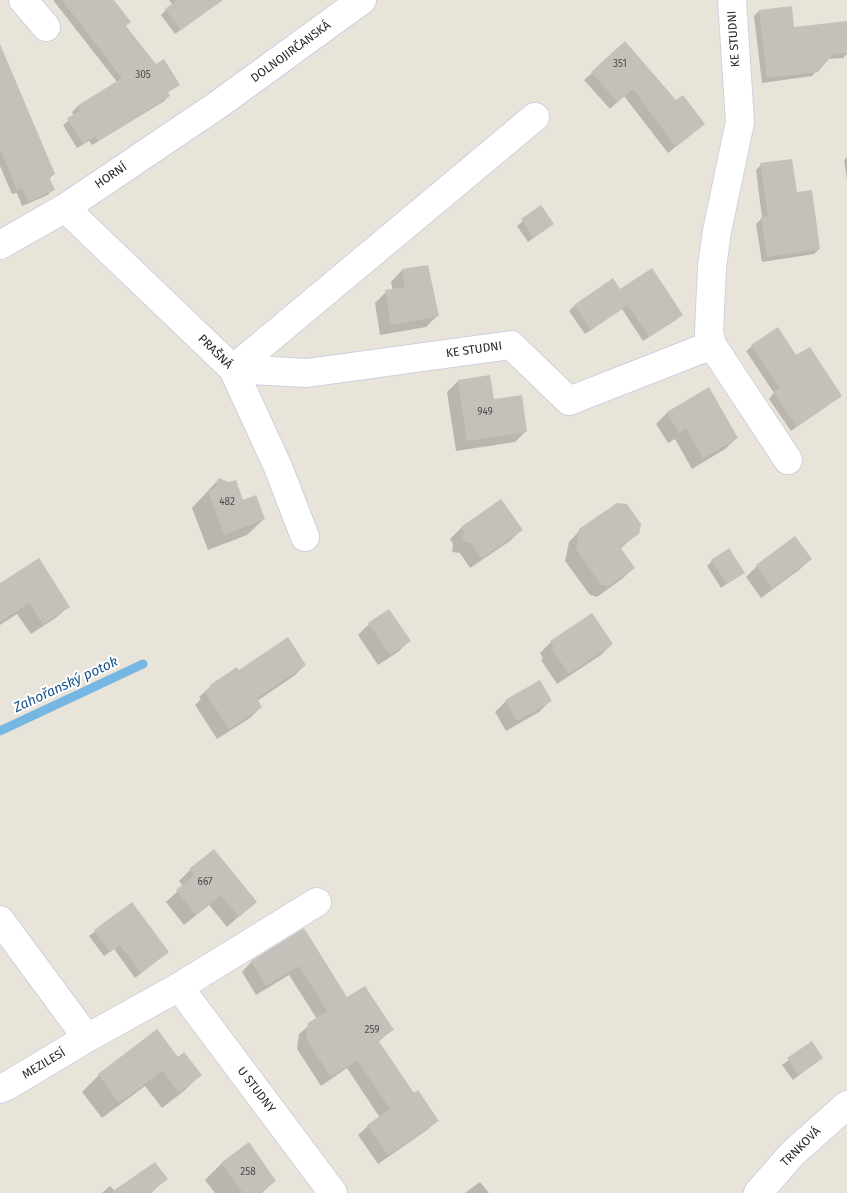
<!DOCTYPE html>
<meta charset="utf-8">
<style>
body{margin:0}
canvas{display:block;background:#e9e4da}
</style>
<canvas width="847" height="1193"></canvas>
<script>
const ctx = document.querySelector('canvas').getContext('2d');
ctx.lineJoin = 'round';
function paint(path, color) {
  ctx.fillStyle = color;
  ctx.fill(path, 'evenodd');
}
function stroke(path, color, width, dash) {
  ctx.strokeStyle = color;
  ctx.lineWidth = width;
  ctx.lineCap = dash ? 'butt' : 'round';
  ctx.setLineDash(dash || []);
  ctx.stroke(path);
}
function label(font, color, halo, rows, align = 'center') {
  ctx.font = font + ' "Fira Sans",sans-serif';
  ctx.lineWidth = 4;
  ctx.setLineDash([]);
  ctx.textBaseline = 'middle';
  ctx.strokeStyle = halo;
  ctx.fillStyle = color;
  for (const [text, x, y, turn = 0] of rows) {
    ctx.save();
    ctx.translate(x, y);
    ctx.rotate((+turn || 0) * Math.PI / 180);
    ctx.textAlign = isNaN(turn) ? turn : align;
    if (halo) ctx.strokeText(text, 0, 0);
    ctx.fillText(text, 0, 0);
    ctx.restore();
  }
}
paint(new Path2D(`
 M53 0H112L125 26 156 66 178 84 167 93 169 96 163 102 92 145 89 141 77 148 63 125 74 116 72 112 77 107 117 82Z
 M169 0H210L208 10 175 34 161 15 172 4Z
 M759 11 793 28 847 40V54L843 58 827 59 812 76 762 83 754 16Z
 M0 47 54 174 49 179 53 189 48 195 22 206 17 193 12 194 0 166Z
 M592 73 676 102 703 124 668 153 624 96 610 109 584 80Z
 M847 157V180L844 160Z
 M761 165 796 193 819 249 814 254 762 262 756 224 762 218 756 170Z
 M540 207 552 224 528 242 517 226Z
 M402 270 437 316 426 327 380 335 375 303 386 292 393 291 391 282Z
 M619 290 681 315 676 320 643 341 622 309 585 334 569 311 574 306Z
 M752 346 796 357 840 396 791 431 769 399 774 393 746 351Z
 M458 381 493 400 526 431 515 442 456 451 447 392Z
 M667 413 737 438 725 449 692 469 675 439 668 443 656 424Z
 M219 479 264 519 247 535 208 550 192 508Z
 M501 501 521 530 510 541 470 568 460 553 452 552 453 544 450 539 461 528Z
 M580 530 638 533 620 549 634 568 622 579 597 597 590 595 565 561 569 542Z
 M811 559 799 570 761 598 746 577 757 566Z
 M712 561 743 572 721 588 707 566Z
 M0 585 69 606 57 617 31 634 17 614 0 625Z
 M591 615 612 644 601 655 557 684 541 660 543 658 540 653 551 642Z
 M369 624 409 641 398 652 378 665 358 635Z
 M305 665 294 676 257 701 261 707 250 718 217 739 195 705 201 699 199 697 211 686 236 668 238 671Z
 M506 701H550L539 712 506 731 495 712Z
 M190 870 255 902 227 927 209 905 184 925 166 902 183 886 179 881Z
 M132 903 168 952 135 978 114 949 104 956 89 936Z
 M304 930 347 999 392 1030 378 1042 414 1095 437 1121 427 1130 378 1164 358 1135 368 1126 380 1118 347 1068 321 1086 297 1049 299 1034 317 1019 289 975 256 995 242 972 251 962Z
 M157 1031 178 1058 200 1075 184 1091 162 1108 145 1086 102 1118 82 1092 99 1075Z
 M811 1043 822 1058 793 1080 782 1065Z
 M248 1143 275 1180 262 1193H215L205 1180 221 1164Z
 M166 1179 151 1193H102L110 1186 115 1191Z
 M480 1182 489 1193H465Z`), '#0003');
stroke(new Path2D(`
 M0 731 143 664`), '#75b6e2', 9);
paint(new Path2D(`
 M62 0H114L131 22 126 26 156 64 164 59 180 85 168 92 170 96 98 141 95 136 83 144 67 118 80 111 77 106 122 78Z
 M177 0H223L181 30 165 9Z
 M792 6 794 27 847 21V53L833 54 818 72 767 78 759 10Z
 M625 41 676 100 683 95 705 124 676 147 633 89 618 102 591 72Z
 M0 44 55 174 49 177 55 190 28 202 22 188 17 190 0 149Z
 M792 159 797 192 812 190 820 249 767 257 761 217 768 216 760 163Z
 M541 205 554 224 534 238 521 219Z
 M428 265 439 316 391 325 385 290 405 287 402 269Z
 M652 268 683 315 649 337 628 305 591 330 574 305 613 278 620 289Z
 M778 327 796 355 810 347 842 396 797 427 773 392 780 388 751 345Z
 M490 375 494 399 522 395 527 432 467 441 458 380Z
 M709 387 738 438 703 458 686 428 679 433 667 412Z
 M218 478 229 482 236 480 243 500 256 495 265 519 224 535 208 490 215 488Z
 M501 499 523 530 482 558 471 543 462 541 464 532 461 527Z
 M617 503 627 504 641 524 639 534 620 547 635 568 609 586 601 585 576 549 579 529Z
 M795 536 812 559 772 588 756 565Z
 M729 548 745 573 727 584 711 560Z
 M39 558 70 607 43 624 29 603 0 622V583Z
 M389 609 411 641 390 655 368 623Z
 M592 613 613 644 569 674 551 648 554 647 550 641Z
 M288 637 306 665 257 698 262 707 229 729 205 692 212 688 210 685 237 667 239 670Z
 M540 680 552 701 517 721 505 700Z
 M214 849 257 902 239 917 221 895 196 915 176 890 194 875 189 869Z
 M132 902 169 952 141 973 120 945 110 952 94 930Z
 M304 928 347 997 365 986 394 1030 378 1040 414 1093 418 1090 439 1121 388 1155 367 1125 390 1109 357 1060 331 1077 306 1039 308 1023 327 1011 299 966 266 986 251 961Z
 M157 1029 178 1057 184 1052 202 1075 179 1093 162 1071 119 1103 98 1074Z
 M812 1041 823 1058 799 1075 787 1058Z
 M249 1142 276 1181 260 1193H243L221 1163Z
 M155 1162 168 1179 149 1193H110Z`), '#c4c1ba');
const street = new Path2D(`
 M23 0 46 27
 M732 0 740 122 717 231 712 267 709 332 712 345 788 460
 M65 208 233 369 278 467 305 537
 M0 245 65 208 219 104 362 0
 M233 369 307 373 511 345 569 401 712 345
 M233 369 535 117
 M0 920 87 1038 179 987 333 1193
 M179 987 317 902
 M0 1089 7 1086 87 1038
 M758 1193 793 1153 847 1105`);
stroke(street, '#cfd0df', 30);
stroke(street, '#fff', 28);
label('10px', '#4e4e4c', null, [
 ["351",620,64],
 ["305",143,75],
 ["949",485,412],
 ["482",227,502],
 ["667",205,882],
 ["259",372,1030],
 ["258",248,1172]
]);
label('12px', '#272727', '#fff', [
 ["KE STUDNI",734,39,-94],
 ["DOLNOJIRČANSKÁ",291,52,-36],
 ["HORNÍ",111,176,-34],
 ["KE STUDNI",474,350,-8],
 ["PRAŠNÁ",215,352,45],
 ["MEZILESÍ",44,1064,-31],
 ["U STUDNY",256,1090,53],
 ["TRNKOVÁ",801,1147,-45]
]);
label('italic 14px', '#19538a', '#fff', [
 ["Zahořanský potok",66,685,-25]
]);
</script>
